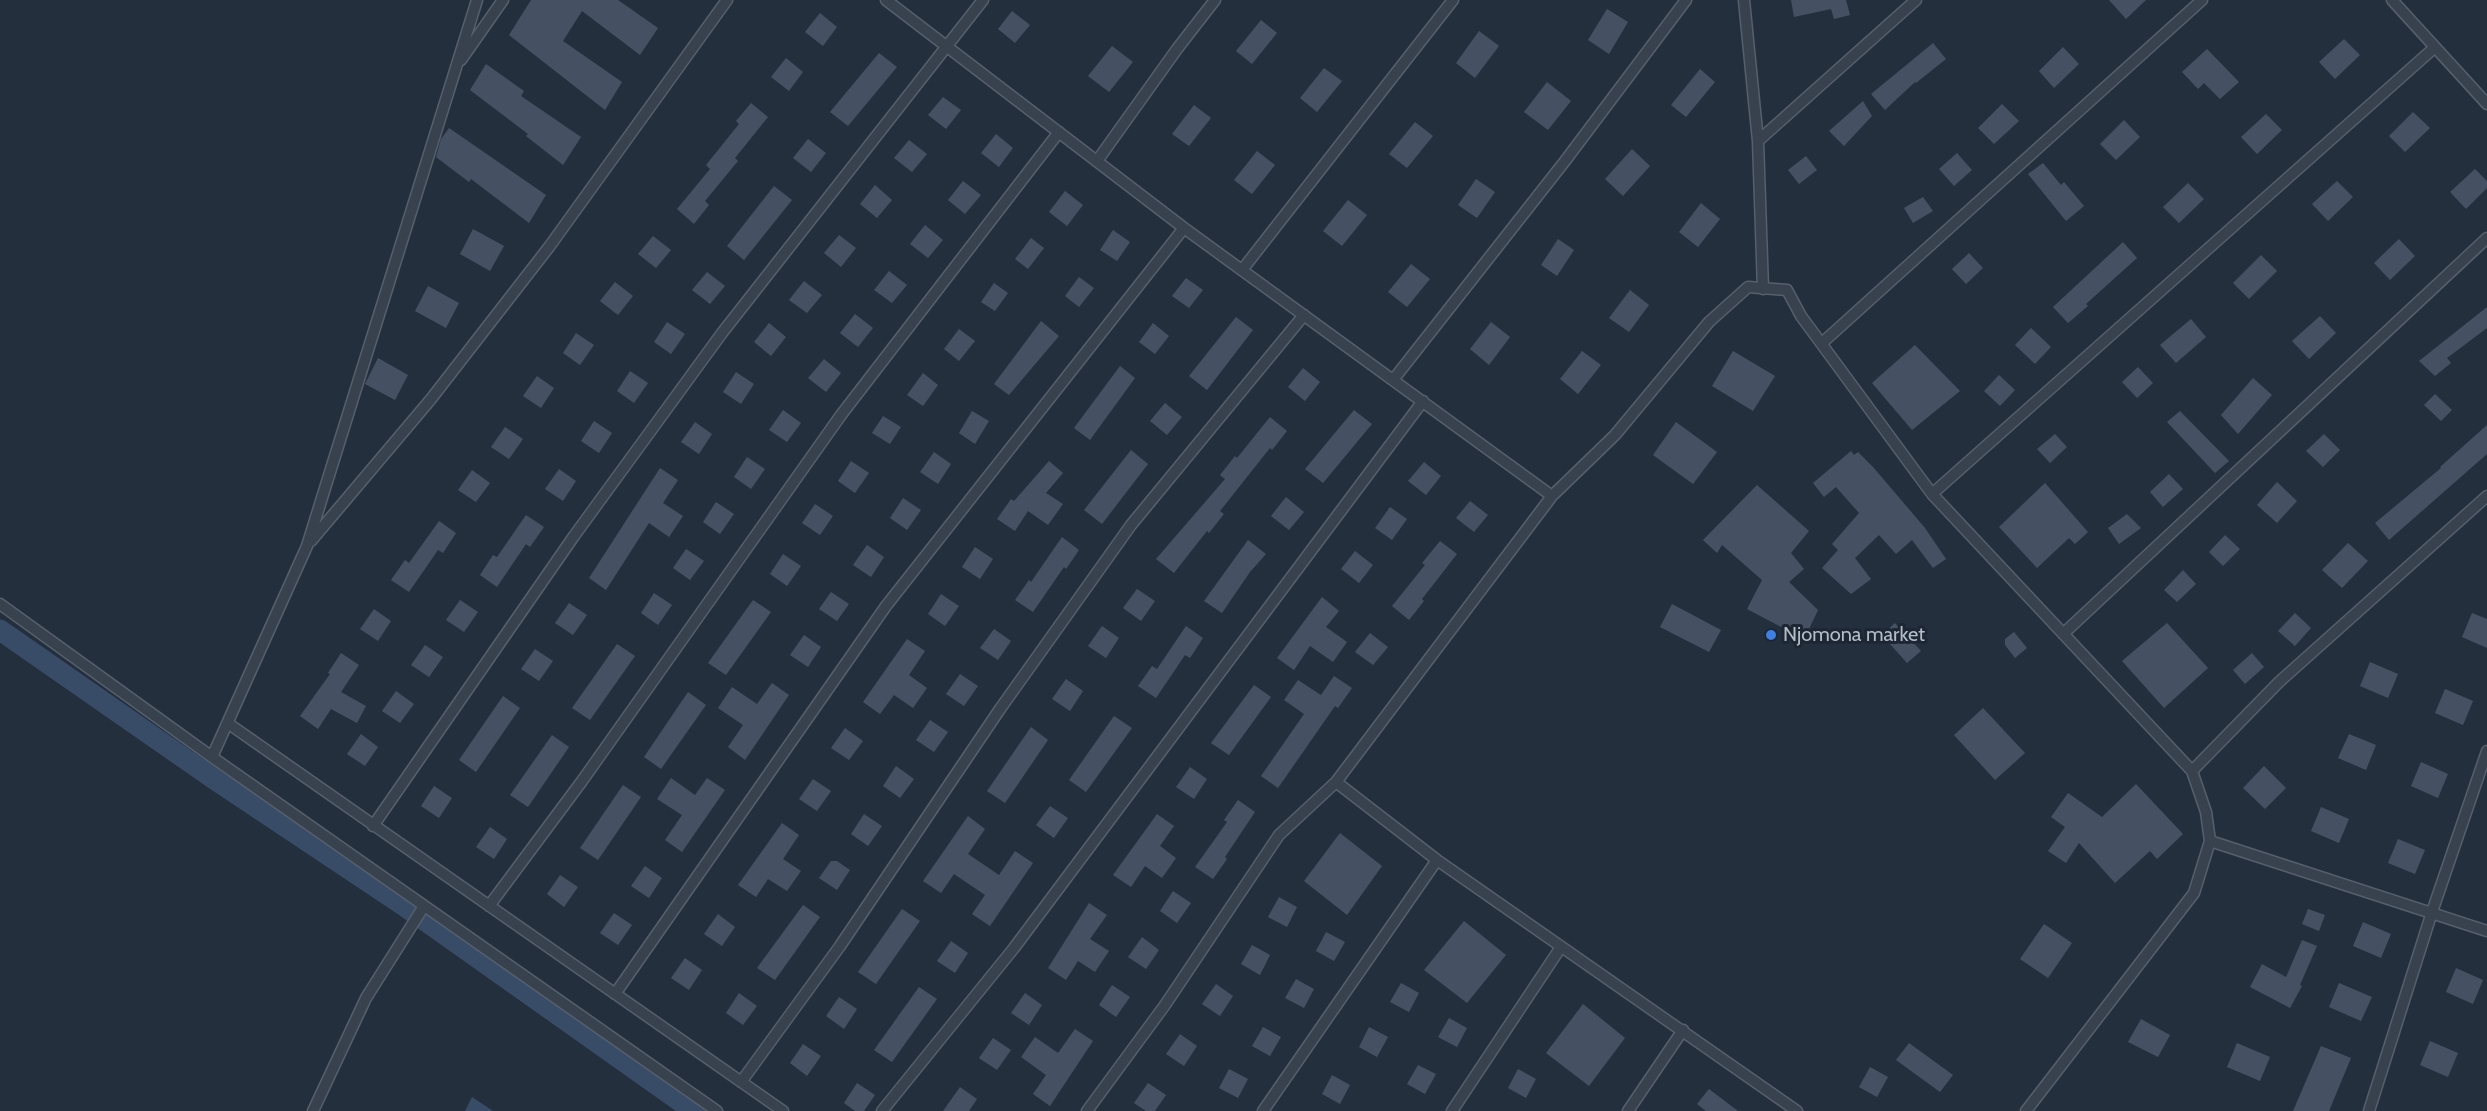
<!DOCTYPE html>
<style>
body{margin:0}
canvas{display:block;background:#242f3e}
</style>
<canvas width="2487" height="1111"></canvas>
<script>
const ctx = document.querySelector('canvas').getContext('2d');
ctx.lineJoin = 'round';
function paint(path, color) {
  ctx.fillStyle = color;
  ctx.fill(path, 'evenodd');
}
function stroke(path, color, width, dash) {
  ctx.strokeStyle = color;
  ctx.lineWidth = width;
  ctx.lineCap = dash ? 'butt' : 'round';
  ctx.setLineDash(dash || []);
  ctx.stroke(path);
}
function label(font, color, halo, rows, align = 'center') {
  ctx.font = font + ' Cabin,sans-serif';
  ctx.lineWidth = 6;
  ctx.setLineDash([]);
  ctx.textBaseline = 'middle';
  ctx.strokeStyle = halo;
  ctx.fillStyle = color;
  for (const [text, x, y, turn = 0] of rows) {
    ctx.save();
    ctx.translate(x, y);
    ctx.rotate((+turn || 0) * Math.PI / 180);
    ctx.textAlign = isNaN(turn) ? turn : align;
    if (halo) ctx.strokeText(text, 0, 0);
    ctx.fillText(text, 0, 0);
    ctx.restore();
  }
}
paint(new Path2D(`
 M472 1097 493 1111H465Z`), '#394c67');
stroke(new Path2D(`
 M0 630 214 779 403 905 694 1111`), '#394c67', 21);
paint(new Path2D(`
 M531 0H618L658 28 640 55 582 11 563 41 622 82 605 110 509 35Z
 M1791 0H1846L1850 15 1834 19 1831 9 1794 17Z
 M2109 0H2146L2126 19Z
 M1607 9 1628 22 1609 54 1588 40Z
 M1012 11 1030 25 1015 43 998 29Z
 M820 13 837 27 823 46 805 32Z
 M1261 20 1277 33 1252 64 1236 51Z
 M1479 31 1499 46 1475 78 1456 63Z
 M2344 39 2360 55 2335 79 2319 62Z
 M1933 43 1946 59 1916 83 1915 82 1885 110 1871 94Z
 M1112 46 1133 62 1109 92 1088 76Z
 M2063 47 2079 64 2054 88 2039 71Z
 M2207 49 2239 82 2220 99 2204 83 2198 89 2182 72Z
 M879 53 897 67 848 126 830 112Z
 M786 58 803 72 789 91 771 77Z
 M486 64 524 91 521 96 581 137 563 165 526 136 528 134 470 90Z
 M1324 68 1342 81 1317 112 1300 98Z
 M1700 69 1715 82 1686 117 1671 105Z
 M1547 82 1571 101 1548 130 1524 112Z
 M943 97 961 110 946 129 928 115Z
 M1863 101 1872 116 1844 146 1829 131Z
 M751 103 768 117 735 158 738 161 705 201 709 205 694 224 677 209 710 169 706 165 739 124 736 121Z
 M2002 104 2019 121 1994 144 1978 128Z
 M1194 105 1211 118 1189 146 1172 134Z
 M2413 112 2430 128 2405 152 2389 136Z
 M2266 114 2282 130 2257 154 2241 137Z
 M2124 120 2140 137 2116 160 2100 144Z
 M1415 122 1433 136 1407 168 1389 154Z
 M449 128 546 195 529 223 471 179 469 182 436 157 441 139Z
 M996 134 1013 148 999 167 981 153Z
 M808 139 826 153 811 172 793 158Z
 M909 140 927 154 912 172 894 158Z
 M1632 149 1650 166 1623 196 1605 179Z
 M1257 151 1275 165 1252 194 1234 180Z
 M1957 153 1972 170 1954 186 1939 169Z
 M1806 156 1817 170 1799 184 1788 170Z
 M2043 163 2061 185 2064 182 2084 206 2066 221 2028 174Z
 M2475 169 2487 181V188L2466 209 2450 192Z
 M1476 179 1495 192 1477 218 1458 205Z
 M963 181 981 195 965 214 948 200Z
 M2337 181 2353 197 2328 221 2312 204Z
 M2188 183 2204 199 2179 223 2163 207Z
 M875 185 892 200 877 218 860 204Z
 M774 186 792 200 744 260 727 246Z
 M1065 191 1083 205 1067 226 1049 212Z
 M1923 197 1933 211 1913 223 1904 208Z
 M1348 200 1367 215 1342 246 1323 231Z
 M1701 203 1720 219 1698 247 1679 232Z
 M925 225 943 240 928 258 910 244Z
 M473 229 504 246 490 271 460 254Z
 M1113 230 1130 242 1117 261 1100 250Z
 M839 235 856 248 841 267 824 253Z
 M653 236 671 250 656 268 638 254Z
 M1031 238 1044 248 1028 269 1015 259Z
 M1558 239 1574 250 1557 276 1541 265Z
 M2399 239 2415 256 2390 280 2374 263Z
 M2123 242 2137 258 2086 304 2088 306 2068 323 2053 307Z
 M1969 253 1983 268 1966 284 1952 269Z
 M2261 255 2277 271 2249 299 2233 283Z
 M1411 264 1430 279 1407 307 1388 292Z
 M889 271 907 285 892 303 874 290Z
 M707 272 725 286 710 304 692 290Z
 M1079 277 1094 288 1079 307 1065 296Z
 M1186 278 1203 290 1189 308 1172 296Z
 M804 281 822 295 807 313 789 300Z
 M615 282 633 296 618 315 600 301Z
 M994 283 1008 293 995 311 981 302Z
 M428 286 459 303 446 328 415 311Z
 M1630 290 1649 305 1629 332 1609 318Z
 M2487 307V328L2447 358 2451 363 2435 376 2419 361Z
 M855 314 873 328 858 347 840 333Z
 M2320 316 2336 333 2309 359 2292 341Z
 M1236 317 1253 330 1207 390 1189 376Z
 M2191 319 2206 337 2176 363 2160 345Z
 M1041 321 1059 336 1009 395 994 384Z
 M667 322 685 334 671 354 654 342Z
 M1491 322 1510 337 1489 365 1470 349Z
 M769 323 786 337 771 356 754 342Z
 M1153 323 1169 336 1155 354 1139 342Z
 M2031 328 2051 347 2035 364 2015 345Z
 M959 329 975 341 959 361 944 349Z
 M576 333 594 345 580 365 563 353Z
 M1915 345 1960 391 1912 430 1872 383Z
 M1582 351 1601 365 1578 394 1560 379Z
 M1733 351 1775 376 1753 411 1712 386Z
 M378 358 408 375 395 400 365 384Z
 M824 359 841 373 826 392 808 378Z
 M1120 366 1135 378 1090 440 1074 428Z
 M2138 367 2153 383 2137 398 2122 382Z
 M1303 368 1320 382 1305 401 1288 387Z
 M630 371 648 383 634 403 617 391Z
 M736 372 754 384 741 404 723 392Z
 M923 373 938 385 923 406 907 395Z
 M1999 375 2015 390 2000 406 1984 391Z
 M537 376 554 388 541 408 523 396Z
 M2253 378 2272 395 2238 434 2221 415Z
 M2435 394 2452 410 2441 421 2424 405Z
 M1165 403 1182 417 1167 435 1150 421Z
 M783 410 801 423 787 442 769 430Z
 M1354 410 1372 424 1323 483 1305 469Z
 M972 411 989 421 975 444 959 433Z
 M2180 411 2229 461 2215 473 2167 422Z
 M883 416 901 427 890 444 872 433Z
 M1270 417 1287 431 1272 450 1270 448 1220 511 1224 514 1209 533 1207 531 1174 573 1156 559 1225 479 1220 475 1235 456 1237 458Z
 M594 421 612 433 599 453 581 441Z
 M695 422 712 434 699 454 681 442Z
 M1676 422 1717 452 1693 484 1653 455Z
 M2487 425V454L2389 540 2375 523 2441 468 2440 467Z
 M505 427 523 439 509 459 491 447Z
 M2055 434 2067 447 2050 463 2037 449Z
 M2324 434 2340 450 2323 467 2306 451Z
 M1131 450 1148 464 1102 524 1084 510Z
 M1851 451 1854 455 1858 452 1873 467 1925 528 1946 559 1933 568 1912 540 1896 554 1879 535 1855 558 1871 579 1851 594 1822 568 1838 550 1832 544 1859 513 1836 487 1824 497 1813 483Z
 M934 452 951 464 938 484 920 472Z
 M747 457 765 469 751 489 734 477Z
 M851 461 869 473 855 493 838 481Z
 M1049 461 1063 473 1046 493 1063 504 1048 525 1028 511 1015 531 997 519 1011 499 1014 501Z
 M1424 462 1441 476 1426 495 1408 481Z
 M660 468 678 480 663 503 683 516 669 537 649 523 606 590 589 578Z
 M559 469 576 481 563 501 545 489Z
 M472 470 490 483 476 502 458 490Z
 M2169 474 2183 489 2163 507 2150 492Z
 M2277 482 2297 501 2277 523 2257 505Z
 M2045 483 2088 532 2075 544 2069 538 2037 568 1999 527Z
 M1757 485 1809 531 1791 553 1804 569 1789 582 1818 610 1801 646 1782 637 1785 629 1747 609 1762 580 1722 545 1717 553 1703 540Z
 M1286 497 1304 512 1289 530 1271 516Z
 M903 498 921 510 907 530 890 518Z
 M1470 501 1488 515 1474 532 1456 518Z
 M716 502 734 514 720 534 703 522Z
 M815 504 833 516 820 535 802 523Z
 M1390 507 1407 519 1392 540 1375 528Z
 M2127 514 2141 528 2119 544 2108 528Z
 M526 515 544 527 530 547 526 544 497 587 480 575 493 555 497 557Z
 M439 521 456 533 443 553 438 550 409 592 391 580 405 560 409 563Z
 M2225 535 2240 549 2223 566 2209 552Z
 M1062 537 1079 550 1066 569 1064 567 1033 612 1015 600 1029 580 1031 582Z
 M1248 540 1266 554 1250 572 1222 613 1204 601Z
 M1440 541 1457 554 1422 599 1424 601 1409 620 1392 606 1425 565 1422 563Z
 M2348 543 2368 561 2342 588 2322 570Z
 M867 545 884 557 871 577 853 565Z
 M975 547 993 559 980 579 962 567Z
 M686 549 704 561 690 580 673 568Z
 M1355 551 1373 565 1359 583 1341 569Z
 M783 554 801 566 787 586 770 574Z
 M2183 570 2196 584 2177 602 2164 590Z
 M1137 589 1155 601 1141 621 1123 608Z
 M831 592 849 604 837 621 819 609Z
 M654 593 672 605 658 625 641 613Z
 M941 594 959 606 945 626 928 614Z
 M1322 597 1339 611 1326 627 1347 642 1333 662 1310 646 1294 670 1277 658Z
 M460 600 478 612 464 632 446 620Z
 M753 600 771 612 726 675 708 663Z
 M569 603 587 615 573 635 555 623Z
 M1672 604 1721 630 1709 652 1660 627Z
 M374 609 391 621 378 641 360 629Z
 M2295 613 2311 628 2295 646 2278 631Z
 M2472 613 2487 619V648L2462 637Z
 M1895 623 1921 651 1907 663 1882 635Z
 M2167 623 2208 668 2164 708 2122 661Z
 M1102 626 1119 638 1106 658 1088 646Z
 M1186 626 1203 638 1190 658 1185 655 1156 698 1138 686 1152 666 1157 669Z
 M994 629 1011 641 998 660 980 648Z
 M2014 632 2027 648 2015 658 2005 645V639Z
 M1370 633 1388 647 1373 665 1355 652Z
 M804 635 821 647 808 667 790 655Z
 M907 639 925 651 909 675 927 688 913 708 894 695 880 714 863 702Z
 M617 644 635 656 590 720 572 708Z
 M425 645 443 657 429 677 411 665Z
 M535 649 553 661 539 681 521 669Z
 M341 653 359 665 341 692 366 706 357 723 331 709 318 729 300 716 330 674 328 673Z
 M2252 653 2264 667 2245 684 2233 670Z
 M2370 662 2398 674 2388 698 2360 686Z
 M960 674 978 686 964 706 946 694Z
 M1334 676 1352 688 1338 708 1335 706 1278 788 1261 776 1304 714 1284 700 1298 680 1321 695Z
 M1066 679 1083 691 1070 711 1052 699Z
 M772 683 789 695 745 760 728 747 743 725 718 708 732 687 757 704Z
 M1254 685 1271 697 1229 755 1211 743Z
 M2445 689 2473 701 2463 725 2435 713Z
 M396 691 414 704 400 723 382 711Z
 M688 692 706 705 661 769 644 757Z
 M503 696 520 708 476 772 459 760Z
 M1983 708 2025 753 1995 780 1954 735Z
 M1114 716 1132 728 1086 792 1069 780Z
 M930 720 948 732 934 752 916 740Z
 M1031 727 1048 740 1005 803 987 791Z
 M845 728 863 741 849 760 831 748Z
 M361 734 378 747 365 766 347 754Z
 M2349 734 2376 745 2366 770 2338 758Z
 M552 735 569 747 528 807 510 795Z
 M2421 762 2448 774 2438 798 2411 786Z
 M896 766 914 779 900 798 883 786Z
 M2264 766 2286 788 2265 809 2243 788Z
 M1190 767 1207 779 1194 799 1176 787Z
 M671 778 695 795 707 778 725 790 682 852 665 840 682 815 657 799Z
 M813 779 831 791 817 811 799 799Z
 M2136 784 2183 834 2157 859 2150 851 2115 883 2079 843 2066 863 2048 851 2065 827 2051 817 2068 793 2102 817Z
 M623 785 641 797 598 860 580 848Z
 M434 786 452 798 439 818 421 806Z
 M1238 800 1255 812 1225 857 1227 859 1213 879 1195 867 1227 822 1224 820Z
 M1050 806 1068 818 1054 838 1036 825Z
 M2321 807 2349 819 2339 843 2311 831Z
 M864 814 882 826 868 846 851 834Z
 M1157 814 1174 826 1160 846 1176 858 1162 878 1145 866 1131 887 1113 875Z
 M968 816 985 829 968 854 999 875 1015 851 1033 863 990 926 972 914 985 895 954 874 941 893 923 881Z
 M782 823 799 835 783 859 801 871 787 891 768 879 756 897 738 885Z
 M490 827 507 839 494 859 476 847Z
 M1340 833 1382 866 1347 915 1304 881Z
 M2398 839 2425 850 2415 874 2388 863Z
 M831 861H837L850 870 837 890 819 878Z
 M645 866 662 878 649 898 631 886Z
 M560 875 578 887 564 907 547 894Z
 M1173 891 1191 903 1177 923 1160 911Z
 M1279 897 1297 907 1287 927 1268 917Z
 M1089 903 1107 915 1090 939 1109 951 1095 972 1078 961 1066 980 1048 968Z
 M803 905 820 917 775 980 757 968Z
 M902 909 920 921 876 984 858 972Z
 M2308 909 2325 915 2319 931 2302 924Z
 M614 913 632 925 618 945 600 933Z
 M718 914 735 927 722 946 704 934Z
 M1464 921 1506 955 1467 1003 1424 970Z
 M2363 922 2391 934 2381 958 2353 946Z
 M2044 924 2072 943 2048 978 2020 959Z
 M1326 932 1345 942 1334 961 1316 951Z
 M1142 937 1159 950 1146 969 1128 957Z
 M2302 940 2317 946 2300 985 2302 986 2290 1008 2250 987 2262 964 2286 977Z
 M951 941 968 953 955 973 937 961Z
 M1252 945 1270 955 1260 975 1241 964Z
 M685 958 702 970 689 990 671 978Z
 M2456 968 2483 980 2473 1004 2446 992Z
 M1296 979 1314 989 1304 1008 1285 998Z
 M1401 983 1419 993 1409 1012 1390 1002Z
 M2339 983 2372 997 2361 1021 2329 1007Z
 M1216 984 1233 996 1220 1016 1202 1004Z
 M1112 985 1130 997 1116 1017 1099 1005Z
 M919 987 937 999 892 1062 874 1050Z
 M739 993 757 1006 743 1025 726 1013Z
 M1025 993 1042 1005 1029 1025 1011 1013Z
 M839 997 857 1009 844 1029 826 1016Z
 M1583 1004 1625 1038 1589 1086 1546 1053Z
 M1449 1018 1467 1028 1457 1047 1438 1037Z
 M2141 1019 2170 1035 2158 1057 2128 1042Z
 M1263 1027 1281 1037 1270 1056 1252 1046Z
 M1369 1027 1388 1037 1377 1057 1359 1047Z
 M1075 1029 1093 1041 1050 1106 1033 1094 1046 1075 1021 1057 1035 1037 1058 1053Z
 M1180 1034 1197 1046 1184 1066 1166 1054Z
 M993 1038 1011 1050 997 1070 979 1058Z
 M2430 1041 2458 1053 2448 1077 2420 1065Z
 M1909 1043 1953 1075 1940 1092 1896 1060Z
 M2237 1043 2270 1057 2260 1081 2227 1067Z
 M803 1044 821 1056 807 1076 790 1063Z
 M2321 1046 2351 1058 2329 1111H2293Z
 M1418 1065 1436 1074 1425 1094 1407 1084Z
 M1870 1067 1888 1077 1877 1097 1859 1087Z
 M1229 1069 1248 1079 1238 1098 1219 1088Z
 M1518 1069 1536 1079 1526 1098 1508 1088Z
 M1332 1075 1350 1085 1340 1104 1322 1094Z
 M857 1083 875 1095 864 1111H855L844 1103Z
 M1148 1083 1166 1095 1155 1111H1146L1134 1103Z
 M960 1087 977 1099 969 1111H943Z
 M1709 1089 1738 1111H1706L1697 1104Z`), '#455162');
const service = new Path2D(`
 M886 0 1184 228 1552 496
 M1744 0 1758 141 1763 289
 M2392 0 2487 104
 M461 60 503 0
 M1758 141 1916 0
 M1097 161 1177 49 1215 0
 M1242 270 1453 0
 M1822 343 2202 0
 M1393 380 1565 161 1686 0
 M1932 494 2434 48
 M311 541 431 399 549 247 727 0
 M0 604 212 757 717 1111
 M2063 634 2487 238
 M229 724 783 1111
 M212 757 307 546 477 0
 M2192 771 2279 682 2487 496
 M1336 782 1437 860 1797 1111
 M373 826 574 536 722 333 983 0
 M2210 841 2487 931
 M489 906 582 781 841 415 1059 132
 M615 994 886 606 1184 228
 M741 1082 840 946 1000 709 1131 525 1304 315
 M313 1111 366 998 424 906
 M882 1111 1014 948 1423 401
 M1087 1111 1165 1005 1279 835 1336 782 1552 496 1615 435 1709 322 1748 287 1787 290 1801 316 1932 494 2192 771 2206 812 2210 841 2194 893 2026 1111
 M1263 1111 1437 860
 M1452 1111 1561 947
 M1628 1111 1683 1030
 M2369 1111 2432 912 2487 751`);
stroke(service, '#565f6c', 13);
stroke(service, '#38414e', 10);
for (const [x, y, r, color] of [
 [1771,635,6,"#3f7fe0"]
]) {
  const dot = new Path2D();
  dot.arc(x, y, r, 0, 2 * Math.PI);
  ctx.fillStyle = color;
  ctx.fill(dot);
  stroke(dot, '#1d2633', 2);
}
label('20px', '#b4bcc9', '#1d2633', [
 ["Njomona market",1783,635]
], 'left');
</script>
